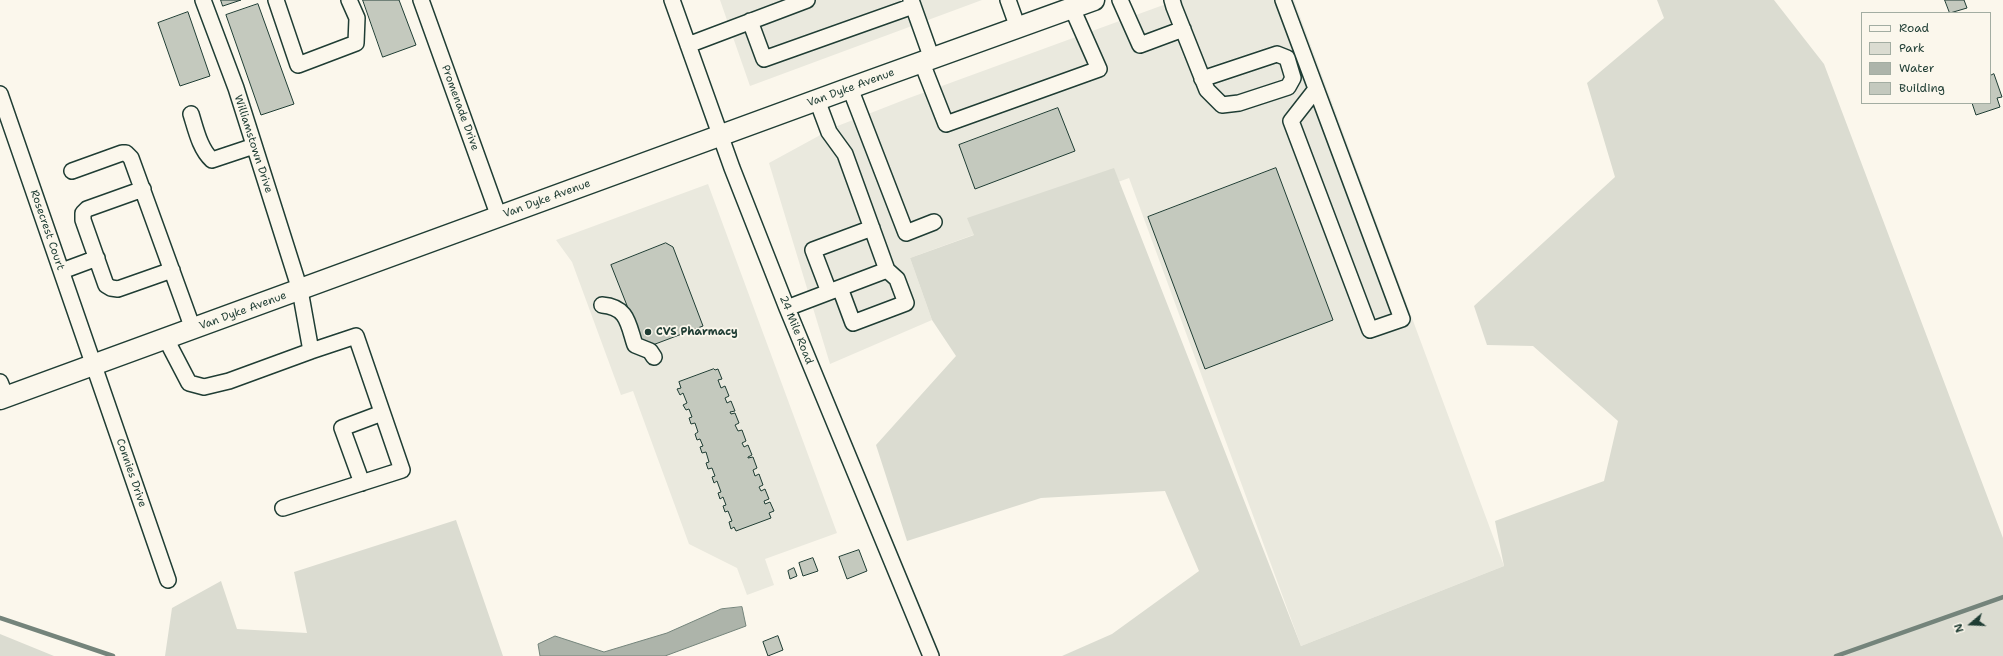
<!DOCTYPE html>
<style>
body{margin:0}
#map{position:relative;width:2003px;height:656px;overflow:hidden;background:#fbf7ec;font-family:"Shantell Sans",sans-serif}
canvas{display:block}
.legend{position:absolute;left:1861px;top:12px;width:130px;height:92px;box-sizing:border-box;background:#fbf7ec;border:1px solid #a3ada2;margin:0;padding:5px 7px;list-style:none;font-size:12px;color:#1f3d34}
.legend li{display:flex;align-items:center;gap:8px;height:20px}
.legend b{width:20px;border:1px solid #a3ada2}
.north{position:absolute;left:1951px;top:604px;width:40px;height:40px;-webkit-text-stroke:3px #fbf7ec;paint-order:stroke;rotate:251deg;font-size:11px;font-weight:700;line-height:16px;text-align:center;color:#1f3d34}
.north::after{content:'';display:block;margin:auto;width:14px;height:18px;background:#1f3d34;clip-path:polygon(50% 0,100% 100%,50% 72%,0 100%)}
</style>
<div id="map">
<canvas width="2003" height="656"></canvas>
<ul class="legend">
<li><b style="height:5px;background:#fbf7ec"></b>Road</li>
<li><b style="height:11px;background:#dbdcd1"></b>Park</li>
<li><b style="height:11px;background:#adb4aa"></b>Water</li>
<li><b style="height:11px;background:#c4c9be"></b>Building</li>
</ul>
<div class="north">N</div>
</div>
<script>
const ctx = document.querySelector('canvas').getContext('2d');
ctx.lineJoin = 'round';
function paint(path, color) {
  ctx.fillStyle = color;
  ctx.fill(path, 'evenodd');
}
function stroke(path, color, width, dash) {
  ctx.strokeStyle = color;
  ctx.lineWidth = width;
  ctx.lineCap = dash ? 'butt' : 'round';
  ctx.setLineDash(dash || []);
  ctx.stroke(path);
}
function label(font, color, halo, rows, align = 'center') {
  ctx.font = font + ' "Shantell Sans",sans-serif';
  ctx.lineWidth = 3.5;
  ctx.setLineDash([]);
  ctx.textBaseline = 'middle';
  ctx.strokeStyle = halo;
  ctx.fillStyle = color;
  for (const [text, x, y, turn = 0] of rows) {
    ctx.save();
    ctx.translate(x, y);
    ctx.rotate((+turn || 0) * Math.PI / 180);
    ctx.textAlign = isNaN(turn) ? turn : align;
    if (halo) ctx.strokeText(text, 0, 0);
    ctx.fillText(text, 0, 0);
    ctx.restore();
  }
}
paint(new Path2D(`
 M720 0H982L750 86Z
 M1177 0H1294L1504 566 1301 646 1129 178 910 258 932 320 830 364 769 163 835 127 909 98Z
 M708 184 837 533 765 559 774 585 747 595 737 568 689 544 633 391 621 395 572 262 556 240Z`), '#eae9de');
paint(new Path2D(`
 M1657 0H1774L1824 64 2003 538V656H1062L1112 634 1199 571 1165 491 1041 498 907 541 876 445 956 356 932 320 910 258 974 235 967 218 1114 168 1301 646 1504 566 1495 521 1604 481 1618 421 1533 346 1487 345 1474 306 1615 177 1587 83 1664 18Z
 M456 520 503 656H165L172 608 221 581 237 629 307 633 294 572Z
 M0 634 54 656H0Z`), '#dbdcd1');
const water = new Path2D(`
 M742 607 746 626 665 656H540L538 644 555 636 604 652 667 633 721 609Z`);
paint(water, '#adb4aa');
stroke(water, '#74847b', 1);
stroke(new Path2D(`
 M0 618 113 656
 M1836 656 2003 597`), '#74847b', 4.5);
const building = new Path2D(`
 M221 0H241L223 6Z
 M363 0H399L416 45 383 57Z
 M1945 0H1964L1967 8 1950 13Z
 M258 4 294 104 261 115 226 15Z
 M188 12 210 76 180 86 158 23Z
 M1994 74 2002 97 1997 98 2000 107 1976 115 1972 103H1990V76Z
 M1058 108 1075 151 975 189 959 145Z
 M1276 168 1333 320 1205 369 1148 217Z
 M666 243 673 247 703 326 650 346 641 341 611 265Z
 M714 369 715 370 718 369 722 379 718 380 721 388 725 386 729 396 725 398 727 403 731 401 735 411 730 412 731 414 735 413 739 423 735 425 738 431 742 430 746 441 742 443 744 447 748 445 752 455 748 457V458L753 457 757 468 753 470 755 476 759 474 763 485 759 487 761 491 765 489 769 499 764 501 765 504 770 502 774 511 769 513 771 518 736 531 734 527 731 529 729 522 732 521 728 511 725 512 723 506 726 505 723 497 720 499 718 493 721 492 717 481 714 483 712 477 715 476 712 468 708 469 706 463 709 462 706 452 702 453 700 447 703 446 700 439 697 440 695 434 698 432 695 423 691 424 689 418 692 417 689 409 686 410 683 405 687 403 683 393 680 395 677 389 681 388 679 382Z
 M859 550 867 571 847 579 839 557Z
 M813 558 818 571 803 576 799 563Z
 M794 568 797 576 790 579 788 571Z
 M778 636 783 650 768 656 763 642Z`);
paint(building, '#c4c9be');
stroke(building, '#1f3d34', 1);
const minor = new Path2D(`
 M203 0 236 88 300 290 311 351
 M276 0 298 65 356 43 357 18 349 0
 M421 0 499 217
 M672 0 732 168 787 308 931 656
 M911 0 932 59
 M1008 0 1018 28
 M1120 0 1140 45 1183 29
 M1172 0 1174 7 1207 90 1222 105 1239 103 1288 87 1293 78 1287 58 1277 54 1202 79
 M1283 0 1402 319 1370 330 1291 121 1316 89
 M750 21 764 59 913 6
 M688 45 807 0
 M922 63 946 124 1099 69 1072 8
 M850 88 906 233 934 222
 M0 94 168 580
 M191 114C196 130 200 149 212 160L254 146
 M72 171 122 153H126L131 158 193 329
 M143 189 87 209 83 213V220L106 285 111 288 118 289 172 270
 M62 271 97 258
 M840 288 853 323 906 303 897 279 887 270
 M829 292 813 250 872 228
 M602 305C628 307 628 324 635 345L650 351 654 357
 M787 308 887 270 845 154 829 132 817 100
 M166 339 189 383 204 387 229 381 311 351 356 336 402 470 283 508
 M0 382 6 397
 M362 483 342 428 382 413`);
const major = new Path2D(`
 M0 399 850 88 1094 0`);
stroke(minor, '#1f3d34', 18);
stroke(major, '#1f3d34', 23);
stroke(minor, '#fbf7ec', 15);
stroke(major, '#fbf7ec', 20);
for (const [x, y, r, color] of [
 [648,332,4,"#1f3d34"]
]) {
  const dot = new Path2D();
  dot.arc(x, y, r, 0, 2 * Math.PI);
  ctx.fillStyle = color;
  ctx.fill(dot);
  stroke(dot, '#fbf7ec', 1.5);
}
label('11px', '#1f3d34', '#fbf7ec', [
 ["Van Dyke Avenue",851,88,-20],
 ["Promenade Drive",460,108,70],
 ["Williamstown Drive",253,144,72],
 ["Van Dyke Avenue",547,199,-20],
 ["Rosecrest Court",47,230,71],
 ["Van Dyke Avenue",243,311,-20],
 ["24 Mile Road",796,330,68],
 ["Connies Drive",131,473,71]
]);
label('bold 11px', '#1f3d34', '#fbf7ec', [
 ["CVS Pharmacy",656,332]
], 'left');
</script>
